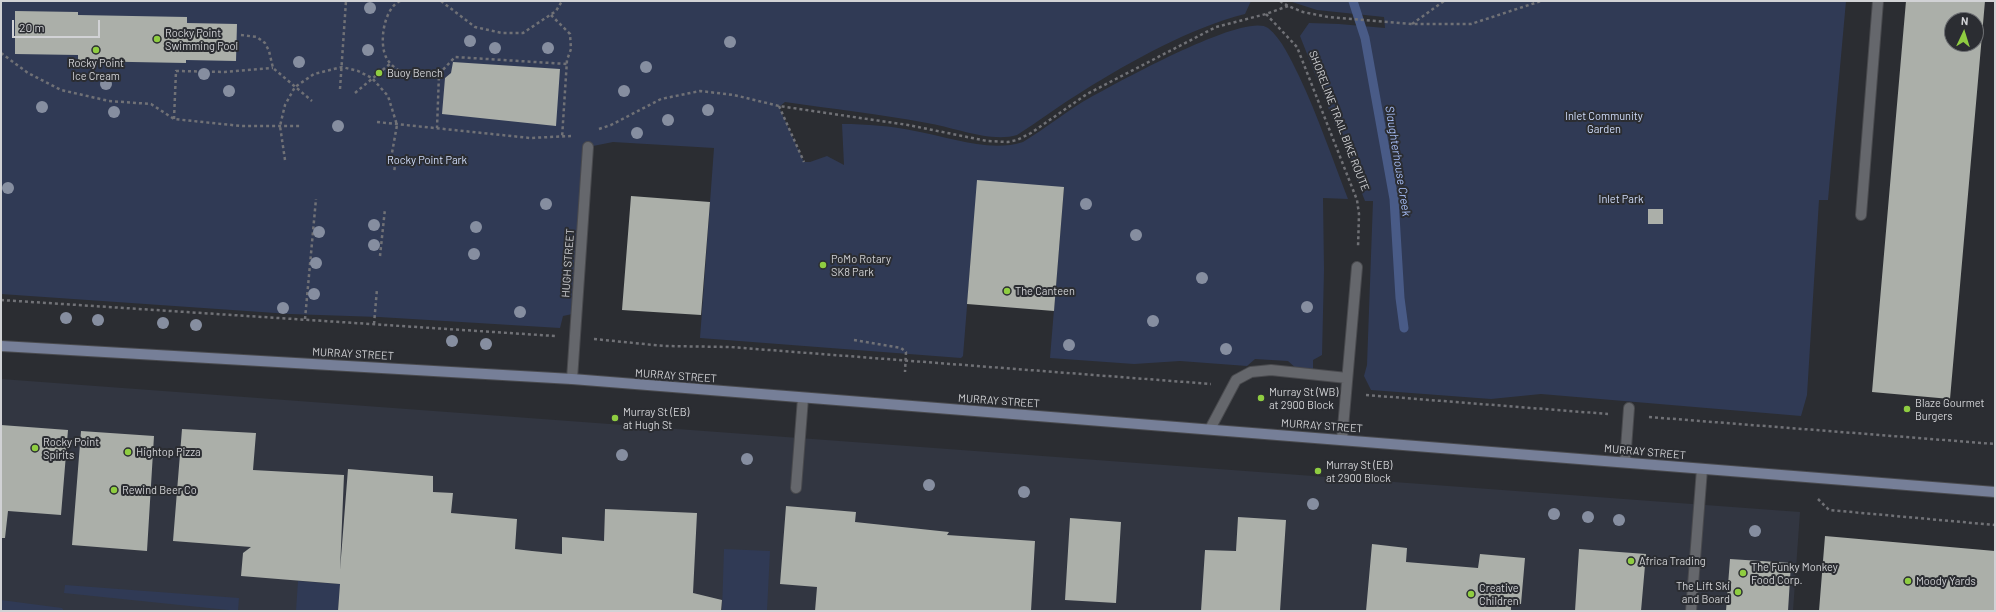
<!DOCTYPE html>
<style>
body{margin:0}
#map{position:relative;width:1996px;height:612px;overflow:hidden;background:#2b2d32;font-family:Barlow,sans-serif}
canvas{display:block}
.frame{position:absolute;inset:0;border:2px solid #d1d2d5;pointer-events:none}
.north{position:absolute;left:1944px;top:12px;width:40px;height:40px;box-sizing:border-box;background:#2b2d32;border:1px solid #6d6f73;border-radius:50%;rotate:4deg;font-size:11px;font-weight:700;line-height:16px;text-align:center;color:#d1d2d5}
.north::after{content:'';display:block;margin:auto;width:14px;height:18px;background:#8fcd41;clip-path:polygon(50% 0,100% 100%,50% 72%,0 100%)}
.scale{position:absolute;left:12px;top:20px;width:88px;height:18px;box-sizing:border-box;border:2px solid #d1d2d5;border-top:0;padding-left:5px;font-size:12px;line-height:14px;white-space:nowrap;color:#d1d2d5;-webkit-text-stroke:3px #2b2d32;paint-order:stroke}
</style>
<div id="map">
<canvas width="1996" height="612"></canvas>
<div class="frame"></div>
<div class="north">N</div>
<div class="scale">20 m</div>
</div>
<script>
const ctx = document.querySelector('canvas').getContext('2d');
ctx.lineJoin = 'round';
function paint(path, color) {
  ctx.fillStyle = color;
  ctx.fill(path, 'evenodd');
}
function stroke(path, color, width, dash) {
  ctx.strokeStyle = color;
  ctx.lineWidth = width;
  ctx.lineCap = dash ? 'butt' : 'round';
  ctx.setLineDash(dash || []);
  ctx.stroke(path);
}
function label(font, color, halo, rows, align = 'center') {
  ctx.font = font + ' Barlow,sans-serif';
  ctx.lineWidth = 4;
  ctx.setLineDash([]);
  ctx.textBaseline = 'middle';
  ctx.strokeStyle = halo;
  ctx.fillStyle = color;
  for (const [text, x, y, turn = 0] of rows) {
    ctx.save();
    ctx.translate(x, y);
    ctx.rotate((+turn || 0) * Math.PI / 180);
    ctx.textAlign = isNaN(turn) ? turn : align;
    if (halo) ctx.strokeText(text, 0, 0);
    ctx.fillText(text, 0, 0);
    ctx.restore();
  }
}
paint(new Path2D(`
 M1 379 1800 512 1793 611H1Z`), '#323641');
paint(new Path2D(`
 M1 1H1251L1245 14C1190 28 1131 61 1083 91 1060 105 1039 121 1017 135 991 143 953 127 927 123 880 114 832 109 785 102L779 107 804 162H810L827 156 844 165 842 124C867 124 891 126 915 131 950 137 989 153 1023 142 1046 128 1068 110 1091 97 1117 83 1246 11 1268 28 1282 39 1291 60 1299 76 1318 116 1332 158 1348 199L1323 198 1324 270 1322 355 1313 360V371L1298 370 1288 361 1255 359 1247 366 1180 361 1134 364 1050 358 1064 187 972 244 963 356 961 358 700 338 714 148 613 142 588 147 577 313 563 316 560 328 379 317 290 314 1 294Z
 M1289 1H1846L1828 200H1819L1807 395 1801 416 1541 394 1491 399 1371 390 1364 376 1367 365 1373 201H1365L1300 36 1309 23 1339 24 1385 28 1384 17 1317 10Z
 M724 549 770 551 767 611H722Z
 M298 581 340 584 338 611H296Z
 M65 585 239 598 238 611 64 593Z
 M1 600 62 608 64 611H1Z`), '#303a55');
stroke(new Path2D(`
 M1353 1 1365 38 1394 199 1400 298 1404 328`), '#495b87', 9);
paint(new Path2D(`
 M1906 1H1985L1950 399 1872 392ZM1952 20H1976V44H1952Z
 M15 11 78 12V15L187 17V23L237 24 236 61 186 60V63L78 61V55L15 54Z
 M453 62 560 69 556 126 442 114 445 78 451 73Z
 M977 180 1064 187 1054 311 967 304Z
 M631 196 710 202 701 315 622 310Z
 M1648 209H1663V224H1648Z
 M1 425 68 430 61 515 8 511 5 538H1Z
 M182 429 256 433 253 470 344 475 340 570 348 469 433 476V492L453 493 451 513 517 519 515 549 532 551 562 554V537L604 541 605 509 697 513 693 593 722 600 721 611H338L340 584 241 576 243 553 251 547 173 541Z
 M81 431 154 436 147 551 72 545Z
 M786 506 856 512 855 522 949 532 947 535 1035 541 1031 611H815L817 587 780 584Z
 M1238 517 1286 520 1280 611H1201L1205 550 1236 551Z
 M1070 518 1121 522 1116 603 1065 600Z
 M1825 536 1995 551V611H1819Z
 M1372 544 1407 548 1406 562 1478 568 1480 554 1525 558 1521 604 1511 603V611H1366Z
 M1579 549 1646 554 1641 611H1575Z
 M1730 559 1791 563 1788 611H1726Z`), '#abafa9');
const lane = new Path2D(`
 M1861 215 1878 1
 M1210 429 1236 380 1251 372 1271 370 1347 378
 M1342 439 1357 267
 M1625 462 1629 408
 M796 488 803 398
 M1691 611 1702 469`);
const street = new Path2D(`
 M572 379 588 147`);
const secondary = new Path2D(`
 M1 346 572 379 1995 492`);
stroke(lane, '#494a4e', 12);
stroke(street, '#494a4e', 12);
stroke(secondary, '#494a4e', 12);
stroke(new Path2D(`
 M400 1C384 8 378 44 387 59 398 76 421 81 439 74L437 128
 M441 1 475 27 502 33H523L556 11 562 1
 M1280 1 1288 6 1303 12 1328 17 1411 24H1471L1541 1
 M1266 14 1297 47 1357 200 1359 214 1358 248
 M551 15 570 34 571 49 567 60 562 138
 M1412 24 1444 1
 M241 35 257 37 265 43 269 51 273 68 312 101
 M1 53 28 73 61 90 109 101 151 104 174 119 241 126H302
 M439 74 455 57 567 64
 M340 89 346 1
 M355 93 391 63
 M779 106 804 162
 M174 119 176 71 225 72 273 68
 M377 122 530 138 571 136
 M599 129 611 125 661 99 700 91 734 95 779 106 908 125 987 141 1008 142 1017 140 1031 133 1087 94 1216 27 1266 14 1288 6
 M285 160 280 126 285 105 295 87 314 74 342 67 358 71 372 78 388 96 397 125 392 153 395 165 394 173
 M380 256 385 209
 M1 300 555 336
 M305 319 316 199
 M374 324 377 289
 M594 339 664 346 730 347 1211 384
 M854 340 901 348 906 352 905 372
 M1366 395 1608 414
 M1649 417 1995 444
 M1818 499 1829 510 1995 525`), '#707176', 2.5, [3, 3]);
stroke(lane, '#65676c', 10);
stroke(street, '#65676c', 10);
stroke(secondary, '#767f98', 10);
ctx.fillStyle = '#868ea0';
for (const [x, y] of [
 [370,8],
 [470,41],
 [730,42],
 [495,48],
 [548,48],
 [368,50],
 [299,62],
 [646,67],
 [204,74],
 [106,84],
 [229,91],
 [624,91],
 [42,107],
 [708,110],
 [114,112],
 [668,120],
 [338,126],
 [637,133],
 [8,188],
 [546,204],
 [1086,204],
 [374,225],
 [476,227],
 [319,232],
 [1136,235],
 [374,245],
 [474,254],
 [316,263],
 [1202,278],
 [314,294],
 [1307,307],
 [283,308],
 [520,312],
 [66,318],
 [98,320],
 [1153,321],
 [163,323],
 [196,325],
 [452,341],
 [486,344],
 [1069,345],
 [1226,349],
 [622,455],
 [747,459],
 [929,485],
 [1024,492],
 [1313,504],
 [1554,514],
 [1588,517],
 [1619,520],
 [1755,531]
]) {
  ctx.beginPath();
  ctx.arc(x, y, 6, 0, 2 * Math.PI);
  ctx.fill();
}
for (const [x, y, r, color] of [
 [157,39,4,"#8fcd41"],
 [96,50,4,"#8fcd41"],
 [379,73,4,"#8fcd41"],
 [823,265,4,"#8fcd41"],
 [1007,291,4,"#8fcd41"],
 [1261,398,4,"#8fcd41"],
 [1907,409,4,"#8fcd41"],
 [615,418,4,"#8fcd41"],
 [35,448,4,"#8fcd41"],
 [128,452,4,"#8fcd41"],
 [1318,471,4,"#8fcd41"],
 [114,490,4,"#8fcd41"],
 [1631,561,4,"#8fcd41"],
 [1743,573,4,"#8fcd41"],
 [1908,581,4,"#8fcd41"],
 [1738,592,4,"#8fcd41"],
 [1471,594,4,"#8fcd41"]
]) {
  const dot = new Path2D();
  dot.arc(x, y, r, 0, 2 * Math.PI);
  ctx.fillStyle = color;
  ctx.fill(dot);
  stroke(dot, '#2b2d32', 1.5);
}
label('11px', '#d1d2d5', '#2b2d32', [
 ["Rocky Point",165,33],
 ["Swimming Pool",165,46],
 ["Rocky Point",96,63,"center"],
 ["Ice Cream",96,76,"center"],
 ["Buoy Bench",387,73],
 ["PoMo Rotary",831,259],
 ["SK8 Park",831,272],
 ["The Canteen",1015,291],
 ["Murray St (WB)",1269,392],
 ["at 2900 Block",1269,405],
 ["Blaze Gourmet",1915,403],
 ["Burgers",1915,416],
 ["Murray St (EB)",623,412],
 ["at Hugh St",623,425],
 ["Rocky Point",43,442],
 ["Spirits",43,455],
 ["Hightop Pizza",136,452],
 ["Murray St (EB)",1326,465],
 ["at 2900 Block",1326,478],
 ["Rewind Beer Co",122,490],
 ["Africa Trading",1639,561],
 ["The Funky Monkey",1751,567],
 ["Food Corp.",1751,580],
 ["Moody Yards",1916,581],
 ["The Lift Ski",1730,586,"right"],
 ["and Board",1730,599,"right"],
 ["Creative",1479,588],
 ["Children",1479,601]
], 'left');
label('11px', '#d1ddfa', '#2b2d32', [
 ["Inlet Community",1604,116],
 ["Garden",1604,129],
 ["Rocky Point Park",427,160],
 ["Inlet Park",1621,199]
]);
label('11px', '#d1d2d5', '#2b2d32', [
 ["SHORELINE TRAIL BIKE ROUTE",1339,121,69],
 ["HUGH STREET",568,263,-86],
 ["MURRAY STREET",353,354,3],
 ["MURRAY STREET",676,376,4],
 ["MURRAY STREET",999,401,4],
 ["MURRAY STREET",1322,426,4],
 ["MURRAY STREET",1645,452,5]
]);
label('italic 12px', '#a7bef7', '#2b2d32', [
 ["Slaughterhouse Creek",1398,161,81]
]);
</script>
